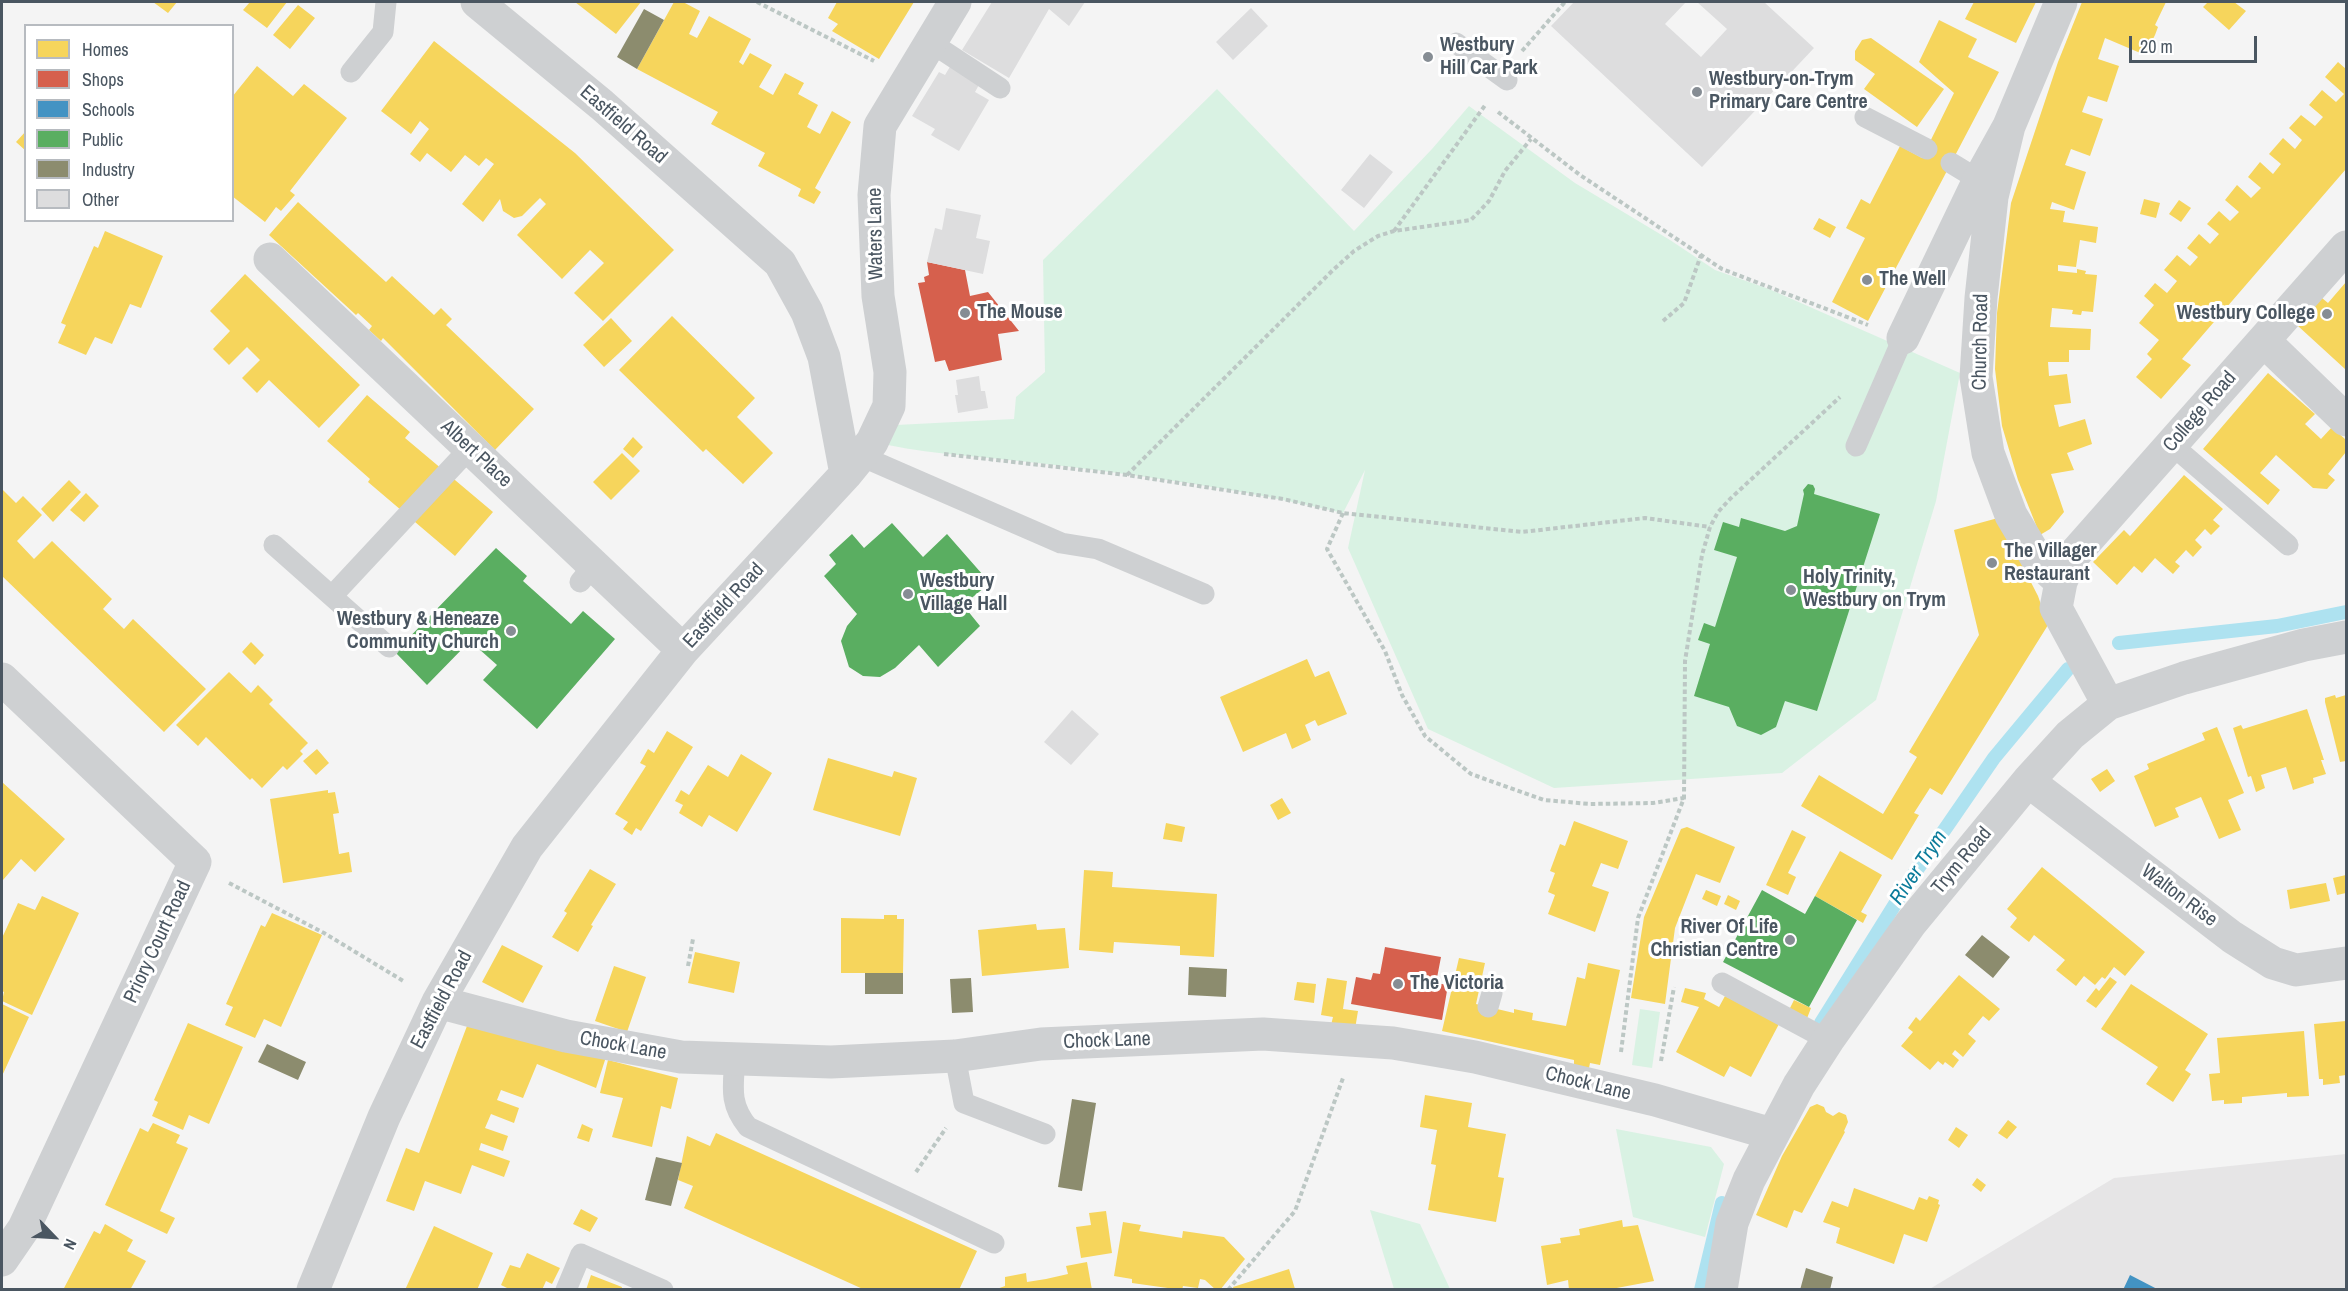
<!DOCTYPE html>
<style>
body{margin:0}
#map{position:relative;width:2348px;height:1291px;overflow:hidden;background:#f4f4f4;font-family:"Archivo Narrow",sans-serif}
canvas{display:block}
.frame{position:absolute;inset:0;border:3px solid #4a5661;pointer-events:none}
.legend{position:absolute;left:24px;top:24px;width:210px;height:198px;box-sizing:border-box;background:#fff;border:2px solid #b7bbc0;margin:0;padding:8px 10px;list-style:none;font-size:18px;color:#4a5661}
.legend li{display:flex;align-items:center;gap:12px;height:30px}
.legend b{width:30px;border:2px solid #b7bbc0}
.north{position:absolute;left:24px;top:1207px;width:60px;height:60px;-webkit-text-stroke:4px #fff;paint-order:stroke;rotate:115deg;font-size:16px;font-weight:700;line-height:24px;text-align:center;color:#4a5661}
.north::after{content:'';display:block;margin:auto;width:21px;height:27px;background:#4a5661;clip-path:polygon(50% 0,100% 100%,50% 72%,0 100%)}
.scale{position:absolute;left:2129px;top:36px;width:128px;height:27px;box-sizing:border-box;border:3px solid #4a5661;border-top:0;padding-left:8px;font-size:18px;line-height:21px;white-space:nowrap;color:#4a5661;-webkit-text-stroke:4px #fff;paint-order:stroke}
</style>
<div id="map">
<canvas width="2348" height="1291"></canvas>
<div class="frame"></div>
<ul class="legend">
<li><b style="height:16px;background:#f6d55c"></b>Homes</li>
<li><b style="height:16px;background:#d6604d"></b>Shops</li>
<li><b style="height:16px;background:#4393c3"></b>Schools</li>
<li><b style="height:16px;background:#5aae61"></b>Public</li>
<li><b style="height:16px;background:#8c8c6e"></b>Industry</li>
<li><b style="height:16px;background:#ddddde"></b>Other</li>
</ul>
<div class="north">N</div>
<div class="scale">20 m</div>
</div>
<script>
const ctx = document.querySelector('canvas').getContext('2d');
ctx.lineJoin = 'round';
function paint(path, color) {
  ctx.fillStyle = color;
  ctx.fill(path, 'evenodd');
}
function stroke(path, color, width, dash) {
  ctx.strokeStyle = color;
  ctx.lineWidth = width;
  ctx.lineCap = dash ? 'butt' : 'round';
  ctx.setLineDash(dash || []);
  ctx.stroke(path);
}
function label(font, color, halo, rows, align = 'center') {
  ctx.font = font + ' "Archivo Narrow",sans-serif';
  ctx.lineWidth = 6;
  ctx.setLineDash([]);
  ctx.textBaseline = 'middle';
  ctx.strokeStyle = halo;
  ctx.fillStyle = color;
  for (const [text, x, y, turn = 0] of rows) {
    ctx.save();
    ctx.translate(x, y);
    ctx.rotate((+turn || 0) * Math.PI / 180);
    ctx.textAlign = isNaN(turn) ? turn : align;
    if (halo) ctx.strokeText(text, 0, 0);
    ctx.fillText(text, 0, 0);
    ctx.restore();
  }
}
paint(new Path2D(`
 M2346 1154V1289L1928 1290 2114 1178Z`), '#e6e5e6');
paint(new Path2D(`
 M1217 89 1354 231 1432 149 1469 106 1575 183 1670 240 1715 270 1769 289 1960 373 1936 501 1876 700 1782 773 1554 788 1428 729 1348 548 1365 470 1343 513C1242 489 1139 475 1037 463 987 457 937 455 888 445L896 425 1014 419 1016 397 1045 372 1043 260Z
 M1640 1009 1660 1012 1652 1068 1632 1065Z
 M1616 1129 1711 1147 1724 1164 1705 1237 1633 1217Z
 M1370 1210 1420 1224 1450 1289H1394Z`), '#d9f2e3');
paint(new Path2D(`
 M153 2H177L168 13Z
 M250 2H287L267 28 243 10Z
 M575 2H641L616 34Z
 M674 2H683L700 11 689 34 697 38 709 16 751 39 739 62 743 65 750 53 772 65 759 87 773 95 785 73 804 83 798 94 818 105 807 127 820 134 832 111 851 122 815 188 821 192 814 204 798 196 801 189 758 166 765 153 711 124 718 112 637 69Z
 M837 2H914L879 59 832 31 838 24 828 18Z
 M1974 2H2036L2016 43 1965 19Z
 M2082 2H2166L2155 25 2158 27 2155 35 2145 55 2105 38 2098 59 2119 66 2107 102 2088 96 2082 112 2103 119 2090 156 2071 149 2065 165 2086 172 2081 187 2074 210 2052 202 2050 209 2065 211 2063 222 2098 227 2096 243 2080 240 2076 267 2058 265V271L2077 273V269L2086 271 2085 274 2097 275 2093 312 2082 311 2081 315 2072 314 2073 310 2052 308 2050 327 2091 329 2090 350H2069V362H2048L2049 376 2067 374 2071 403 2054 405 2059 427 2085 419 2092 444 2067 453 2074 470 2051 474 2064 512 2050 529 2040 535 2018 480 2002 426 1995 369 1997 313 2011 203 2058 62Z
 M2208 2H2234L2246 11 2229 30 2203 7Z
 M298 5 315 18 290 49 273 35Z
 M1939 20 1977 39 1968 57 1999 72 1868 321 1832 302 1865 238 1846 228 1861 199 1870 204 1900 146 1922 158 1954 93 1919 62Z
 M1871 38 1944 89 1917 127 1864 89 1875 74 1855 60V51L1862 40Z
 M434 41 575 153 674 250 603 321 574 293 604 263 590 250 562 279 517 235 546 204 540 198 522 216 514 218 503 211 500 199 483 222 462 204 494 164 486 158 479 166 465 155 451 172 427 153 420 162 410 154 429 129 420 121 411 134 381 111Z
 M2338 62 2346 69V169L2182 359 2191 365 2161 399 2136 377 2152 359 2147 354 2159 340 2139 323 2154 305 2144 296 2155 283 2167 293 2177 281 2164 270 2177 255 2190 266 2198 257 2187 248 2199 234 2210 244 2219 234 2207 224 2219 211 2230 221 2239 212 2225 200 2237 185 2251 198 2261 188 2248 177 2260 162 2273 174 2281 164 2269 154 2283 138 2295 149 2302 140 2289 128 2301 115 2315 126 2323 117 2309 105 2322 90 2336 102 2344 94 2325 77Z
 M257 66 293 96 304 84 347 118 290 191 295 195 281 211 276 207 265 222 232 196V97Z
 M26 131V151L16 142Z
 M2144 199 2160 203 2156 218 2140 214Z
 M2179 200 2191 208 2181 222 2169 214Z
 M298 202 386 282 392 276 434 315 441 308 452 319 446 325 534 409 495 450 383 338 381 341 369 330 372 326 358 313 356 315 269 235Z
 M1819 218 1836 227 1830 238 1813 229Z
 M105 231 163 256 141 308 130 304 112 344 95 337 86 355 58 343 66 325 61 323 94 246 98 248Z
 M245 274 360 385 319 428 269 380 257 393 242 378 260 360 247 347 229 365 213 349 230 331 210 311Z
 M2346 282V368L2345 369 2298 326 2322 298 2328 303Z
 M672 316 755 398 737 417 773 453 743 484 706 449 703 452 619 370Z
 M611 318 632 341 604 367 583 345Z
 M2268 373 2315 414 2305 424 2321 439 2332 427 2346 440V452L2328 474 2335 480 2327 489 2313 488 2276 455 2260 473 2280 490 2268 505 2203 449Z
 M367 395 410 432 405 438 493 512 455 556 368 482 370 479 327 441Z
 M633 437 643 447 633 458 623 449Z
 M622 453 640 471 611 500 593 482Z
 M2184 475 2223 509 2213 520 2220 526 2211 535 2205 529 2195 540 2202 547 2193 557 2186 550 2175 562 2180 566 2173 574 2155 558 2142 573 2134 566 2117 585 2093 562 2124 530 2130 536Z
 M69 480 81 492 53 522 41 509Z
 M2 489 16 503 23 496 42 515 17 541 34 559 52 541 112 599 103 609 124 629 133 619 206 689 164 732 2 576Z
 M86 493 99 506 84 522 70 510Z
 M1998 518 2038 596 2048 625 1942 795 1930 788 1914 813 1919 815 1892 860 1801 806 1819 775 1883 814 1917 757 1909 752 1979 635 1954 530Z
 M251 642 264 655 255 665 242 652Z
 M1307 659 1315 677 1329 671 1347 714 1318 726 1315 720 1305 725 1311 740 1292 749 1286 733 1243 752 1220 697Z
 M229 672 251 693 258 685 273 700 269 704 308 743 300 751 303 754 287 770 283 766 262 788 252 778 250 780 206 737 198 746 176 725Z
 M2335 695 2336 698 2346 695V761L2340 762 2325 702V698Z
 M2307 709 2324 760H2321L2326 774 2313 778 2314 783 2293 790 2286 767 2261 775 2265 788 2256 792 2251 776 2248 777 2233 728 2241 725 2243 729Z
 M2217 727 2244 793 2228 800 2241 830 2219 839 2201 797 2175 808 2179 817 2155 827 2134 776 2149 769 2147 764 2205 740 2202 733Z
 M667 731 693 747 641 831 636 828 632 835 623 829 628 822 615 814 646 766 640 763 648 749 654 753Z
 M317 749 329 763 316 775 303 761Z
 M741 754 772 773 737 832 709 815 702 827 679 813 683 805 675 801 681 790 689 795 708 765 728 777Z
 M828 758 892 777 894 771 917 778 900 836 813 810Z
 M2107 769 2115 781 2100 792 2091 779Z
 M2 782 65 839 35 872 21 859 3 880Z
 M328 790V793L335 792 339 813 333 814 339 854 349 852 352 872 283 883 270 799Z
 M1282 798 1291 813 1278 820 1270 805Z
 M1574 821 1628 841 1618 869 1601 863 1592 886 1609 892 1595 932 1548 914 1555 895 1548 892 1555 873 1550 871 1560 844 1565 846Z
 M1166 823 1185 827 1182 842 1163 839Z
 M1687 827 1735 847 1720 883 1696 874 1675 928 1665 1004 1631 998 1644 917 1681 829Z
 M1792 830 1806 837 1788 873 1796 877 1788 895 1766 885Z
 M1840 851 1882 875 1861 912 1867 915 1863 923 1815 896Z
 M2042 867 2145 952 2125 976 2114 967 2105 979 2102 977 2095 985 2084 976 2076 986 2056 970 2065 960 2034 935 2029 942 2010 927 2017 918 2007 909Z
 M590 869 616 884 591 925 593 926 578 952 552 937 567 913 564 911Z
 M1084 870 1113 872 1112 887 1217 894 1214 957 1180 955V946L1114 942 1113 953 1079 950Z
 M2346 875V893L2337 895 2333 878Z
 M2326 883 2330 901 2290 909 2287 890Z
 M1706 890 1721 896 1717 906 1702 899Z
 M1728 895 1740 901 1736 910 1724 904Z
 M42 896 79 913 32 1015 2 1001 4 992 2 991V938L18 903 35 910Z
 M272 913 322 935 281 1027 264 1019 255 1038 225 1025 233 1007 226 1004 261 925 265 927Z
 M884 915H897V919H904L903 973H841V918L884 919Z
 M1036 924 1037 930 1065 928 1069 968 982 976 978 930Z
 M502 945 543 966 523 1003 482 982Z
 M695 952 740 962 734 993 688 983Z
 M1459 958 1485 963 1476 1004 1514 1013V1009L1533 1013 1532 1020 1566 1026 1577 977 1585 979 1588 963 1620 970 1600 1065 1590 1063 1589 1068 1574 1065V1060L1442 1031Z
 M614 966 646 977 627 1032 595 1021Z
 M1959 975 2000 1009 1989 1021 1983 1016 1968 1034 1976 1041 1963 1057 1955 1050 1952 1054 1959 1060 1953 1068 1945 1062 1943 1065 1938 1061 1930 1070 1901 1046 1913 1032 1908 1028 1916 1017 1920 1021Z
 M2110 977 2117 982 2096 1008 2086 1001 2096 988 2099 991Z
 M1327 978 1347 981 1343 1009 1358 1011 1355 1029 1331 1025 1333 1017 1321 1015Z
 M1297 982 1316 984 1314 1003 1294 1000Z
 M2131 984 2208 1034 2185 1070 2191 1074 2173 1102 2146 1084 2158 1067 2101 1029Z
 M1685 988 1706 993 1704 999 1719 1007 1725 996 1779 1024 1751 1077 1730 1066 1724 1077 1676 1052 1699 1007 1681 1002Z
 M1794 1000 1811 1008 1806 1021 1788 1012Z
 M2 1004 29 1017 2 1076Z
 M470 1018 606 1057 596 1088 537 1064 523 1098 501 1090 497 1100 519 1108 514 1123 491 1114 485 1128 508 1136 503 1151 481 1143 479 1150 510 1161 504 1177 472 1165 461 1194 425 1181 414 1211 386 1201 406 1148 419 1153Z
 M2346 1021V1075L2339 1076 2340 1083 2323 1085V1079H2319L2314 1024Z
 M188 1023 243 1047 209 1124 189 1115 183 1130 152 1116 158 1102 154 1100Z
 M2304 1031 2309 1096 2287 1097V1093L2242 1097V1103L2224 1104V1100L2212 1101 2209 1074 2220 1073 2217 1038Z
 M608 1060 678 1078 671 1109 661 1106 652 1147 612 1137 623 1098 600 1093Z
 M1425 1095 1472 1103 1468 1127 1506 1134 1498 1177 1504 1178 1496 1222 1428 1210 1436 1165 1431 1164 1437 1130 1420 1127Z
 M1817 1104 1824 1107 1826 1112 1833 1116 1839 1112 1846 1115 1848 1122 1844 1131 1845 1132 1802 1213 1794 1210 1787 1228 1756 1215 1782 1156 1810 1107Z
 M2008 1120 2017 1127 2007 1139 1998 1133Z
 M153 1123 180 1135 176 1143 188 1148 160 1211 175 1218 167 1234 105 1205 140 1128 148 1132Z
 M582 1124 593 1129 589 1142 577 1138Z
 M1956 1127 1968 1135 1959 1148 1948 1140Z
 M716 1133 977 1251 959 1290H865L684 1208 693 1186 678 1180 687 1136 710 1146Z
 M1977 1178 1986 1185 1981 1192 1972 1185Z
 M1854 1188 1914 1210 1919 1197 1927 1200 1929 1196 1939 1200 1938 1204 1940 1205 1927 1242 1904 1234 1894 1264 1836 1243 1840 1228 1823 1222 1832 1201 1848 1207Z
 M581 1209 598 1218 590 1232 573 1224Z
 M1106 1211 1112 1253 1081 1258 1076 1227 1091 1225 1089 1213Z
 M1622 1220 1623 1227 1638 1225 1654 1281 1606 1290H1569L1568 1280 1547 1285 1541 1246 1561 1243 1560 1238 1580 1235 1579 1229Z
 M1123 1222 1141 1225 1139 1231 1182 1238 1183 1231 1224 1237 1245 1259 1220 1290H1216L1205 1280 1200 1279 1198 1288 1183 1286 1182 1290 1132 1283V1279L1114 1276Z
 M105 1224 133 1240 127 1251 146 1261 130 1290H63L94 1231 100 1234Z
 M434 1226 493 1253 477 1290H405Z
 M527 1253 560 1268 552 1284 546 1281 542 1290H511L501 1285 510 1265 520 1268Z
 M1087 1262 1092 1290H994L1005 1286V1277L1026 1273 1027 1282 1046 1279 1068 1274 1066 1266Z
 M1289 1269 1295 1289 1234 1290 1233 1287Z
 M591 1275 622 1287 621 1290H586Z`), '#f6d55c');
paint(new Path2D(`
 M927 262 965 270 970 296 988 292 1019 331 998 334 1002 360 949 371 945 360 935 362 918 283 925 282 924 277 929 275Z
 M1385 947 1441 957 1436 983 1448 985 1442 1020 1351 1004 1356 977 1371 980 1373 973 1380 974Z`), '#d6604d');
paint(new Path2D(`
 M2130 1275 2159 1290H2123Z`), '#4393c3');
paint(new Path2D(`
 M1808 484 1813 485 1815 489 1814 494 1880 514 1817 711 1785 701 1776 727 1761 735 1737 726 1729 707 1694 696 1710 644 1698 640 1704 623 1715 627 1737 557 1714 550 1723 522 1739 527 1741 518 1785 531 1797 526 1804 494 1803 490Z
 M892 523 923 557 947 534 990 583 963 605 980 626 938 667 919 645 895 668 880 677 863 676 849 667 841 641 847 626 857 614 824 576 836 564 829 555 852 534 864 548Z
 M496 548 527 576 523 581 571 624 583 611 615 639 537 729 483 680 497 665 470 641 427 685 395 652Z
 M1762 890 1805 914 1815 896 1857 920 1809 1007 1723 962Z`), '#5aae61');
paint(new Path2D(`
 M644 9 664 20 637 69 617 57Z
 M1982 935 2010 957 1993 978 1965 955Z
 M1189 967 1227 969 1226 997 1188 995Z
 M865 973H903V994H865Z
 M971 978 973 1012 952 1013 950 979Z
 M267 1044 306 1062 298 1080 258 1062Z
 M1072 1099 1096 1103 1082 1191 1058 1187Z
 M656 1157 682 1163 671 1206 645 1200Z
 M1806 1268 1833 1277 1830 1290H1800Z`), '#8c8c6e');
stroke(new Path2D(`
 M2119 643 2277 626 2346 612
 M1821 1023 1912 877 1994 758 2068 669
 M1701 1290 1722 1203`), '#aee2f0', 14);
paint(new Path2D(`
 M992 2H1085L1069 26 1049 9 1009 78 962 50Z
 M1574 2H1686L1665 24 1701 57 1727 29 1697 2H1764L1814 48 1702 167 1551 26Z
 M1251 8 1268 26 1233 60 1216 42Z
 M951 65 980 83 975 92 989 100 959 151 931 135 935 129 912 116 939 72 945 75Z
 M1370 154 1393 172 1364 208 1341 190Z
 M946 208 981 215 976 238 990 241 983 274 927 262 935 228 942 230Z
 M979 376 981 391H985L988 408 958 413 955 395H958L956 380Z
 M1072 710 1099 734 1071 765 1044 742Z`), '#ddddde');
stroke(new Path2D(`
 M757 2 874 61
 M1522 51 1565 2
 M1498 112 1580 175 1722 269 1868 325
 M1394 231 1486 104
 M1663 321 1684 303 1701 255
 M944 454 1127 475 1283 499 1343 513 1522 532 1645 518 1710 527
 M1127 475 1333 270 1354 251 1378 236 1394 231 1471 220 1489 201 1505 171 1531 139
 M1343 513 1327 549 1385 651 1402 695 1425 736 1471 774 1544 800 1590 804 1653 803 1684 798
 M229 883 324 933 405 982
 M688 966 693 939
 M1621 1052 1638 918 1684 798 1685 661 1702 555 1710 527 1718 512 1730 499 1840 397
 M1661 1061 1674 987
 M916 1172 946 1128
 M1228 1290 1295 1211 1343 1078`), '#bcc7c4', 4, [4.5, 3]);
stroke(new Path2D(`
 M930 42 1000 88
 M1456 43 1507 80
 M351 72 383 32 386 2
 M1865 117 1927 149
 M1951 163 1979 180
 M2172 445 2288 545
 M1856 446 1903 338
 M861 456 1061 543 1098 549 1204 594
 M274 545 389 647
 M580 582 594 565
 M332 596 470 448
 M1722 983 1828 1040
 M1488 1007 1492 993
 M955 1056 964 1103 1045 1134
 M735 1059C733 1087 729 1104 748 1127L994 1243
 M566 1290 581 1254 663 1290`), '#ced0d2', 21);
stroke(new Path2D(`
 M477 2 602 105 780 263 807 312 824 357 846 474
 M2009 126 1992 197 1981 298 1976 377 1988 453 2011 515 2039 562 2061 582
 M270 259 683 650
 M1903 338 1979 180 2009 126 2061 2
 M2264 341 2346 420
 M2 679 195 862 24 1228 2 1260
 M2108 704 2056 608 2061 582 2071 558 2346 247
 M2028 781 2232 937 2273 963 2296 970 2346 963
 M438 1002 566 1036 681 1057 831 1062 955 1056 1041 1044 1263 1034 1393 1043 1475 1057 1655 1100 1772 1134
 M313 1290 384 1117 438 1002 527 847 683 650 846 474 872 442 889 406 890 372 878 296 874 195 880 126 955 2
 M1721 1290 1732 1223 1749 1180 1799 1085 1828 1040 1911 923 2028 781 2070 735 2108 704 2184 678 2304 645 2346 637`), '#ced0d2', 33);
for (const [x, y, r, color] of [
 [1428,57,6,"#868d94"],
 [1697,92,6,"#868d94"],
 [1867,280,6,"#868d94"],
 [965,313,6,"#868d94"],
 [2327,314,6,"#868d94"],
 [1992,563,6,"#868d94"],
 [1791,590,6,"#868d94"],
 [908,594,6,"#868d94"],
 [511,631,6,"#868d94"],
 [1790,940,6,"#868d94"],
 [1398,984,6,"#868d94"]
]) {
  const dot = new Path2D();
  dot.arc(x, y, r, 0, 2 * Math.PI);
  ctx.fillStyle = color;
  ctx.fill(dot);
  stroke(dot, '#fff', 2);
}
label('bold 20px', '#4a5661', '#fff', [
 ["Westbury",1440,46],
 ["Hill Car Park",1440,69],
 ["Westbury-on-Trym",1709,80],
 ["Primary Care Centre",1709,103],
 ["The Well",1879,280],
 ["The Mouse",977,313],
 ["Westbury College",2315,314,"right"],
 ["The Villager",2004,552],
 ["Restaurant",2004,575],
 ["Holy Trinity,",1803,578],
 ["Westbury on Trym",1803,601],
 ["Westbury",920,582],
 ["Village Hall",920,605],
 ["Westbury & Heneaze",499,620,"right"],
 ["Community Church",499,643,"right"],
 ["River Of Life",1778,928,"right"],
 ["Christian Centre",1778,951,"right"],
 ["The Victoria",1410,984]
], 'left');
label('20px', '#4a5661', '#fff', [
 ["Eastfield Road",623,125,41],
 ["Waters Lane",876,234,-91],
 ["Church Road",1981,342,-89],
 ["College Road",2200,412,-49],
 ["Albert Place",476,454,43],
 ["Eastfield Road",724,606,-47],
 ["Trym Road",1962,861,-50],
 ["Walton Rise",2179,896,37],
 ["Priory Court Road",158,942,-65],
 ["Eastfield Road",442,1000,-62],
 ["Chock Lane",1107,1041,-2],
 ["Chock Lane",623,1046,10],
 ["Chock Lane",1588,1084,14]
]);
label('italic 21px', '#0c7c9b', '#fff', [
 ["River Trym",1919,868,-56]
]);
</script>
